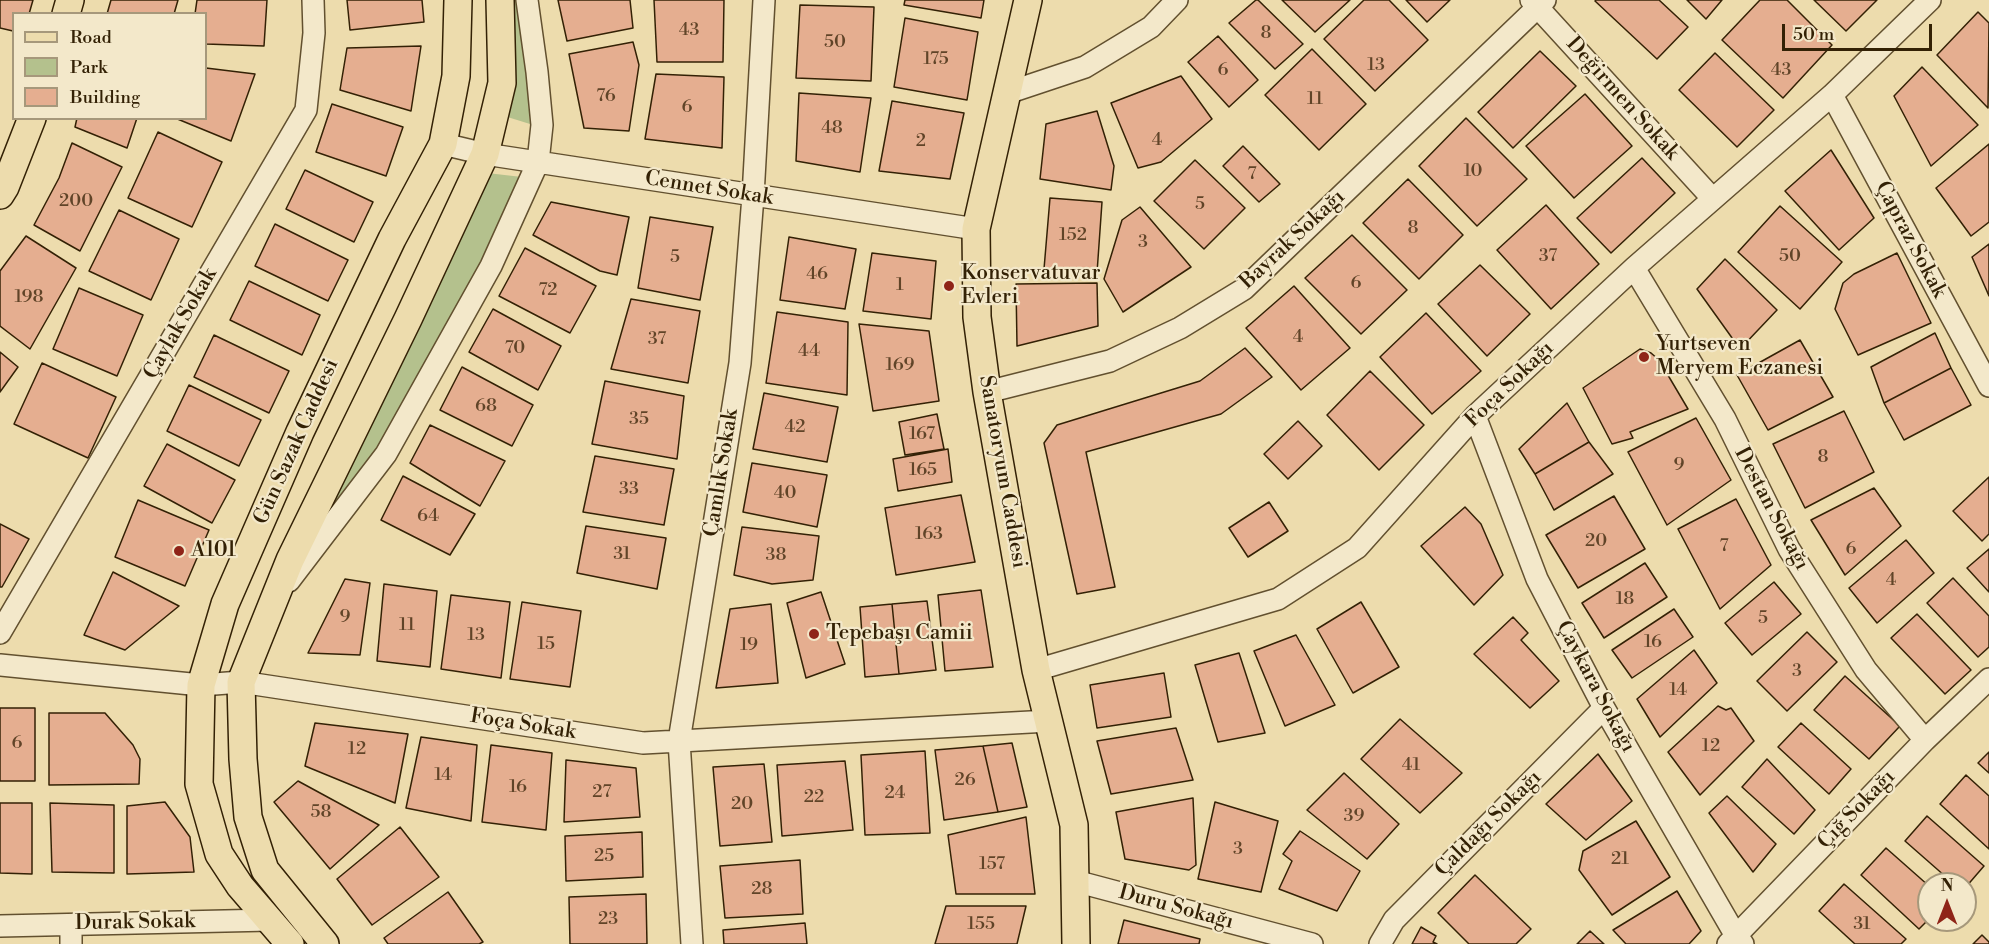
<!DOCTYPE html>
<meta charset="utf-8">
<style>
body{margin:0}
#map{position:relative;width:1989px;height:944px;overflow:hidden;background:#eddcad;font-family:"Libre Bodoni",serif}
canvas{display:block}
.legend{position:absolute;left:12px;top:12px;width:195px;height:108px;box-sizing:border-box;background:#f3e8ca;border:2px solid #a6987b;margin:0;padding:8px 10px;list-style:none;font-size:18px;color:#332105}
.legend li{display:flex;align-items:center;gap:12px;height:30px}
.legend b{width:30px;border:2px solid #a6987b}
.north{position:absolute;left:1917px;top:872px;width:60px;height:60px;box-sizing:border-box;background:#f3e8ca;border:2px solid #a6987b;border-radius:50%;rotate:0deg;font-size:16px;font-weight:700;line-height:24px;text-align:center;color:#332105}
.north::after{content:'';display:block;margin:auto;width:21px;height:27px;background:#8f2418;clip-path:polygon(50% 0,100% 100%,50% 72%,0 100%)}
.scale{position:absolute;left:1782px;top:24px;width:150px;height:27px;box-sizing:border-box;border:3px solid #332105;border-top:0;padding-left:8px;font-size:18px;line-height:21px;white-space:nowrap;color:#332105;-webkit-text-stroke:4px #f3e8ca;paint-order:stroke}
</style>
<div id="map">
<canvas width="1989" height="944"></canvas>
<ul class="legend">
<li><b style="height:8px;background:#eddcad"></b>Road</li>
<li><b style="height:16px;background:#b4c18d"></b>Park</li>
<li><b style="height:16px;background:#e5ae90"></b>Building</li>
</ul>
<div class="north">N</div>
<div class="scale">50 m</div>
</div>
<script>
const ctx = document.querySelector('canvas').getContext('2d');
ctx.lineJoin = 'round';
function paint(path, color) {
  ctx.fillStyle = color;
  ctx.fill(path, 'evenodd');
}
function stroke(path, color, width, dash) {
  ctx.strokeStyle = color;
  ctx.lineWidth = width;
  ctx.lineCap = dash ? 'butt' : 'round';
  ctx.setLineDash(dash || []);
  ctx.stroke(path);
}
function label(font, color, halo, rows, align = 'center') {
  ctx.font = font + ' "Libre Bodoni",serif';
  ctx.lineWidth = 4.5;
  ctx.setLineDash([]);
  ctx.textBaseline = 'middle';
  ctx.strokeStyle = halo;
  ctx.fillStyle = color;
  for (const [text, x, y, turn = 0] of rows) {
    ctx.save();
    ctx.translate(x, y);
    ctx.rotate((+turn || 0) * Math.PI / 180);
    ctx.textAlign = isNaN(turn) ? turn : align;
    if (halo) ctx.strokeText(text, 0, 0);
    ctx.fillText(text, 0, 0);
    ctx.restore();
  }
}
paint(new Path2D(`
 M506 0H521L530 124 501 115Z
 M487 173 522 177 477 271 385 441 329 517 322 516Z`), '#b4c18d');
const building = new Path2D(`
 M0 0H33L29 14H14L13 31 0 28Z
 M111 0H178L174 14H107Z
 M197 0H267L264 46 206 44V14H195Z
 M347 0H422L424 22 350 30Z
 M558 0H630L633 28 567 41Z
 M654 0H724L723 62H657Z
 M905 0H984L981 18 904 5Z
 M1256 0H1258L1303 44 1275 69 1229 23Z
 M1282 0H1350L1315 32Z
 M1364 0H1389L1428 40 1375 91 1324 39Z
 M1406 0H1450L1427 22Z
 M1596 0H1659L1688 27 1657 59 1595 1Z
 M1687 0H1722L1706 19Z
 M1760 0H1787L1832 45 1783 98 1722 40Z
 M1814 0H1877L1846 31Z
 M800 5 874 7 871 81 796 78Z
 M1978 12 1989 23 1988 108 1937 55Z
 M905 18 978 32 967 100 894 87Z
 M1218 36 1258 80 1229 107 1188 62Z
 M633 42 639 65 629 131 584 128 569 54Z
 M421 46 411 111 340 90 347 48Z
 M1312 49 1366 104 1319 150 1265 95Z
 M1540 51 1576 86 1513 148 1478 112Z
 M1715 53 1774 110 1737 147 1679 90Z
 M1922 67 1978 125 1931 166 1894 96Z
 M206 68 255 74 231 141 175 118H206Z
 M656 74 724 77 722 148 645 139Z
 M1181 76 1212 119 1161 162 1138 168 1111 103Z
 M799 93 871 98 860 172 796 161Z
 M1585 94 1632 146 1574 198 1526 146Z
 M892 101 964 113 950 179 879 171Z
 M332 104 403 127 386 176 316 152Z
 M1097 111 1114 166 1111 190 1040 179 1046 124Z
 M77 118H137L127 148 75 127Z
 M1466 118 1527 179 1477 226 1419 166Z
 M158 132 222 162 192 227 128 198Z
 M72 143 122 167 80 251 34 225 59 178Z
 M1989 144V222L1971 236 1936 188Z
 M1243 146 1280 184 1259 202 1223 166Z
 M1831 150 1874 218 1839 250 1785 191Z
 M1642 158 1675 193 1611 253 1577 218Z
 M1195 160 1245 208 1204 249 1154 201Z
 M305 170 373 202 354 242 286 209Z
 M1408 179 1463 235 1419 279 1363 223Z
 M1050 198 1102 202 1097 273 1044 269Z
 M551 202 629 217 617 275 600 271 533 235Z
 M1546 205 1599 264 1551 309 1497 250Z
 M1780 206 1842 262 1800 309 1738 252Z
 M1140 207 1191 267 1123 312 1104 279 1122 220Z
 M119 210 179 239 151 300 89 271Z
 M650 217 713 227 700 300 638 288Z
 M275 224 348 260 328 301 255 266Z
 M1352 235 1407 290 1361 334 1305 278Z
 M26 236 76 268 30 349 0 326V271Z
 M789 237 856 249 845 309 780 300Z
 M1989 244V296L1972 257Z
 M525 248 596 286 570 333 499 296Z
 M872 253 936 261 931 319 863 311Z
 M1897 253 1931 323 1858 355 1835 309 1843 283 1854 274Z
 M1725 259 1777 310 1740 349 1697 289Z
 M1480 265 1530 314 1487 356 1438 304Z
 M249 281 320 315 302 355 230 320Z
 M1097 283 1098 326 1017 346 1016 284Z
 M1294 286 1350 348 1301 390 1246 328Z
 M79 288 143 315 117 376 53 349Z
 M631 299 700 311 688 383 611 369Z
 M493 309 561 346 538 390 469 352Z
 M777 312 848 322 847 395 766 383Z
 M1426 313 1481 371 1432 414 1380 357Z
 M859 324 929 331 939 401 873 411Z
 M1935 333 1951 368 1884 403 1871 367Z
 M214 335 289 371 269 413 194 377Z
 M1800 340 1833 397 1768 430 1737 375Z
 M1245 348 1272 377 1221 414 1086 452 1115 587 1077 594 1044 443 1057 425 1200 381Z
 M1640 349 1651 353 1659 360 1688 409 1630 432 1633 438 1612 444 1583 388Z
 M0 352 18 367 0 392Z
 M42 363 116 397 88 458 14 424Z
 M462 367 533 405 512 446 440 410Z
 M1951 368 1971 405 1904 440 1884 403Z
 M1370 371 1424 425 1379 470 1327 415Z
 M605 381 684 396 677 459 592 444Z
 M189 385 261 420 239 466 167 431Z
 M764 393 838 407 827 462 753 449Z
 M1567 403 1589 442 1535 474 1519 449Z
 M1844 411 1874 472 1805 508 1773 444Z
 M937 414 944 449 905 455 899 422Z
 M1696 418 1731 480 1667 525 1628 452Z
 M1298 421 1322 446 1288 479 1264 454Z
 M430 425 505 461 480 506 410 463Z
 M1589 442 1613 474 1554 510 1535 474Z
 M167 444 235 480 212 523 144 486Z
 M948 449 952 482 898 491 893 459Z
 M595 456 674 469 664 525 583 512Z
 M752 463 827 475 817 527 743 512Z
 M403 476 475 514 450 555 381 520Z
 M1989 477V534L1982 541 1953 511Z
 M1874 488 1901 526 1845 575 1811 520Z
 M961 495 975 562 896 575 885 508Z
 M1614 496 1645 549 1578 588 1546 535Z
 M1736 499 1771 565 1720 609 1678 529Z
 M138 500 209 530 185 586 115 557Z
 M1269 502 1288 531 1248 557 1229 528Z
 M1465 507 1481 524 1503 575 1474 605 1421 546Z
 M0 524 29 539 2 587H0Z
 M586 526 666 538 657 589 577 573Z
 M742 527 819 536 813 580 772 584 734 575Z
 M1906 540 1934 573 1877 623 1849 588Z
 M1989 549V592L1967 568Z
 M1645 563 1667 597 1604 638 1582 603Z
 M113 572 179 606 125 650 84 635Z
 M1953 578 1989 616V647L1978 657 1927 603Z
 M345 579 370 583 360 655 308 653Z
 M1774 582 1801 614 1752 655 1725 623Z
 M384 584 437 591 430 667 377 661Z
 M981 590 993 667 945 671 938 595Z
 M821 592 845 664 806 678 787 603Z
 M451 595 510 602 501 678 441 669Z
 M927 601 936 670 899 674 892 604Z
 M522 602 581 611 570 687 510 679Z
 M1361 602 1399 667 1353 693 1317 629Z
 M771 604 778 683 716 688 730 609Z
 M892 604 899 674 865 677 860 607Z
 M1674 609 1693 637 1632 678 1612 650Z
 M1917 614 1971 670 1945 694 1891 638Z
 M1513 617 1528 633 1521 640 1559 681 1530 708 1474 654Z
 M1807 632 1837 662 1787 711 1757 681Z
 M1296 635 1335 705 1285 726 1254 651Z
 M1694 650 1717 683 1660 737 1637 699Z
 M1239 653 1265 733 1218 742 1195 665Z
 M1164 673 1171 717 1097 728 1090 685Z
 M1845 676 1900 726 1869 759 1814 710Z
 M1718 706 1726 710 1731 708 1754 741 1700 795 1668 752Z
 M0 708H35V781H0Z
 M49 713H105L133 745 140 759 139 784 49 785Z
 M1400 719 1462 773 1420 813 1361 759Z
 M315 723 408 734 395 803 305 766Z
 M1801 723 1851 769 1829 794 1778 747Z
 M1176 728 1193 780 1111 794 1097 741Z
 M421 737 477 745 471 821 406 808Z
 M1012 743 1027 807 998 812 983 746Z
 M491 745 552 753 546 830 482 822Z
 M983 746 998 812 944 820 935 750Z
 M925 751 930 833 865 835 861 755Z
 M1989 752V773L1978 763Z
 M1598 754 1632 801 1586 840 1546 804Z
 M1767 759 1815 810 1794 834 1742 787Z
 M566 760 636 768 640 817 564 822Z
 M845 761 853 830 782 836 777 765Z
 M764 764 772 842 720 846 713 767Z
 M1344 773 1399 824 1367 859 1307 810Z
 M1966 775 1989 796V849L1940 804Z
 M298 781 379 825 330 869 274 802Z
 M1727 796 1776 844 1753 872 1709 813Z
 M1193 798 1196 865 1189 870 1125 859 1116 812Z
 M165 802 190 837 194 872 127 874V806Z
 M1215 802 1278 821 1261 892 1198 879Z
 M0 803H32V874L0 873Z
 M50 803 114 805V873L52 872Z
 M1927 816 1984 866 1965 888V884H1954L1905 841Z
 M1026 817 1035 894H956L948 835Z
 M1636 821 1670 877 1612 915 1579 870 1583 851Z
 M400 827 439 877 372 925 337 879Z
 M1300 831 1360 871 1337 911 1279 889 1292 861 1283 854Z
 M642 832 643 877 566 881 565 836Z
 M1886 848 1929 886V919L1919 929 1861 875Z
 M800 860 803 914 725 918 720 866Z
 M1475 875 1531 929 1516 944H1469L1438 913Z
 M1844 884 1906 939 1901 944H1855L1819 911Z
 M1677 891 1701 931 1689 944H1626L1613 930Z
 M448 892 483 942 479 944H388L384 938Z
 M646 894 647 944H570L569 897Z
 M946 906H1026L1017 944H935Z
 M1124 920 1200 939 1199 944H1118Z
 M805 923 807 944H724L723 930Z
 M1421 927 1436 936 1433 942 1437 944H1412Z
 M1590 931 1604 944H1577Z
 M1982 935 1989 942V944H1973Z`);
paint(building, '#e5ae90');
stroke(building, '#332105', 1.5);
const minor = new Path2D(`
 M1531 0 1712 198
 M1007 93 1085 67 1151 27 1177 0
 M1832 95 1989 386
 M443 144 485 154 976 229
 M1634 268 1725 419 1789 549 1866 670 1925 740
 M987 392 1110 361 1180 328 1244 289 1545 0
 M1475 416 1537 579 1604 708 1736 936 1743 944
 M289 581 386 454 491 266 538 162 542 125 537 72 527 0
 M0 633 306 110 314 33 313 0
 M0 665 201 685 241 682 643 743 1049 721
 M1036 670 1278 599 1357 548 1475 416 1634 268 1832 95 1930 0
 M1075 881 1312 944
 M71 925V944
 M0 926 270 920
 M692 944 679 741 740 363 753 196 764 0
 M1380 944 1394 920 1604 708
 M1728 944 1925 740 1989 679`);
const major = new Path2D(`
 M1028 0 976 229 977 317 987 392 1036 670 1074 825 1076 944
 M66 14 70 0
 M0 195 5 187 32 118
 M290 944 240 886 219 854 199 784 201 685 225 604 300 432 392 239 443 144 456 76 458 0
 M325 944 265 870 248 817 243 759 241 682 290 560 408 319 485 154 502 83 500 0`);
stroke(minor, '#62502f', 24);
stroke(major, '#332105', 30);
stroke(minor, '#f3e8ca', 21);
stroke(major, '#eddcad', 27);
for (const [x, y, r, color] of [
 [949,286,6,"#8f2418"],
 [1644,357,6,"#8f2418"],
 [179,551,6,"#8f2418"],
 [814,634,6,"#8f2418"]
]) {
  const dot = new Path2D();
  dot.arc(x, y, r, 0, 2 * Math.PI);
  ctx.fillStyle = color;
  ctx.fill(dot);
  stroke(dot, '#f3e8ca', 2);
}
label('18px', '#604428', null, [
 ["43",689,31],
 ["8",1266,34],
 ["50",835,43],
 ["175",936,60],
 ["13",1376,66],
 ["6",1223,71],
 ["43",1781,71],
 ["76",606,97],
 ["11",1315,100],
 ["6",687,108],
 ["48",832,129],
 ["4",1157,141],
 ["2",921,142],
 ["10",1473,172],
 ["7",1252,175],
 ["200",76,202],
 ["5",1200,205],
 ["8",1413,229],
 ["152",1073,236],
 ["3",1143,243],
 ["37",1548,257],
 ["50",1790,257],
 ["5",675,258],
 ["46",817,275],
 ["6",1356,284],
 ["1",900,286],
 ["72",548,291],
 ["198",29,298],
 ["4",1298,338],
 ["37",657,340],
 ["70",515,349],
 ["44",809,352],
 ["169",900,366],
 ["68",486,407],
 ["35",639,420],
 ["42",795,428],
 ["167",922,435],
 ["8",1823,458],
 ["9",1679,466],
 ["165",923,471],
 ["33",629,490],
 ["40",785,494],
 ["64",428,517],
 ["163",929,535],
 ["20",1596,542],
 ["7",1724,547],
 ["6",1851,550],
 ["31",622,555],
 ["38",776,556],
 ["4",1891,581],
 ["18",1625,600],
 ["9",345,618],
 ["5",1763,619],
 ["11",407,626],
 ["13",476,636],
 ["16",1653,643],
 ["15",546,645],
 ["19",749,646],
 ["3",1797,672],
 ["14",1678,691],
 ["6",17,744],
 ["12",1711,747],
 ["12",357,750],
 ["41",1411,766],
 ["14",443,776],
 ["26",965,781],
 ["16",518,788],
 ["27",602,793],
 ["24",895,794],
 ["22",814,798],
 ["20",742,805],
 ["58",321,813],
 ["39",1354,817],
 ["3",1238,850],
 ["25",604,857],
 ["21",1620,860],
 ["157",992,865],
 ["28",762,890],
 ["23",608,920],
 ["155",981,925],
 ["31",1862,925]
]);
label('21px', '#332105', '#f3e8ca', [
 ["Değirmen Sokak",1622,99,48],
 ["Cennet Sokak",709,189,9],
 ["Bayrak Sokağı",1293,240,-43],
 ["Çapraz Sokak",1910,240,62],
 ["Çaylak Sokak",181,324,-60],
 ["Foça Sokağı",1510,385,-44],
 ["Gün Sazak Caddesi",297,442,-66],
 ["Sanatoryum Caddesi",1002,472,80],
 ["Çamlık Sokak",722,473,-81],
 ["Destan Sokağı",1771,509,62],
 ["Çaykara Sokağı",1595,687,62],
 ["Foça Sokak",523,725,9],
 ["Çığ Sokağı",1857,810,-46],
 ["Çaldağı Sokağı",1489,824,-45],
 ["Duru Sokağı",1176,908,15],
 ["Durak Sokak",135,923,-1]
]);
label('21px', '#332105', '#f3e8ca', [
 ["Konservatuvar",961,274],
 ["Evleri",961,298],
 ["Yurtseven",1656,345],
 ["Meryem Eczanesi",1656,369],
 ["A101",191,551],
 ["Tepebaşı Camii",826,634]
], 'left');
</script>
